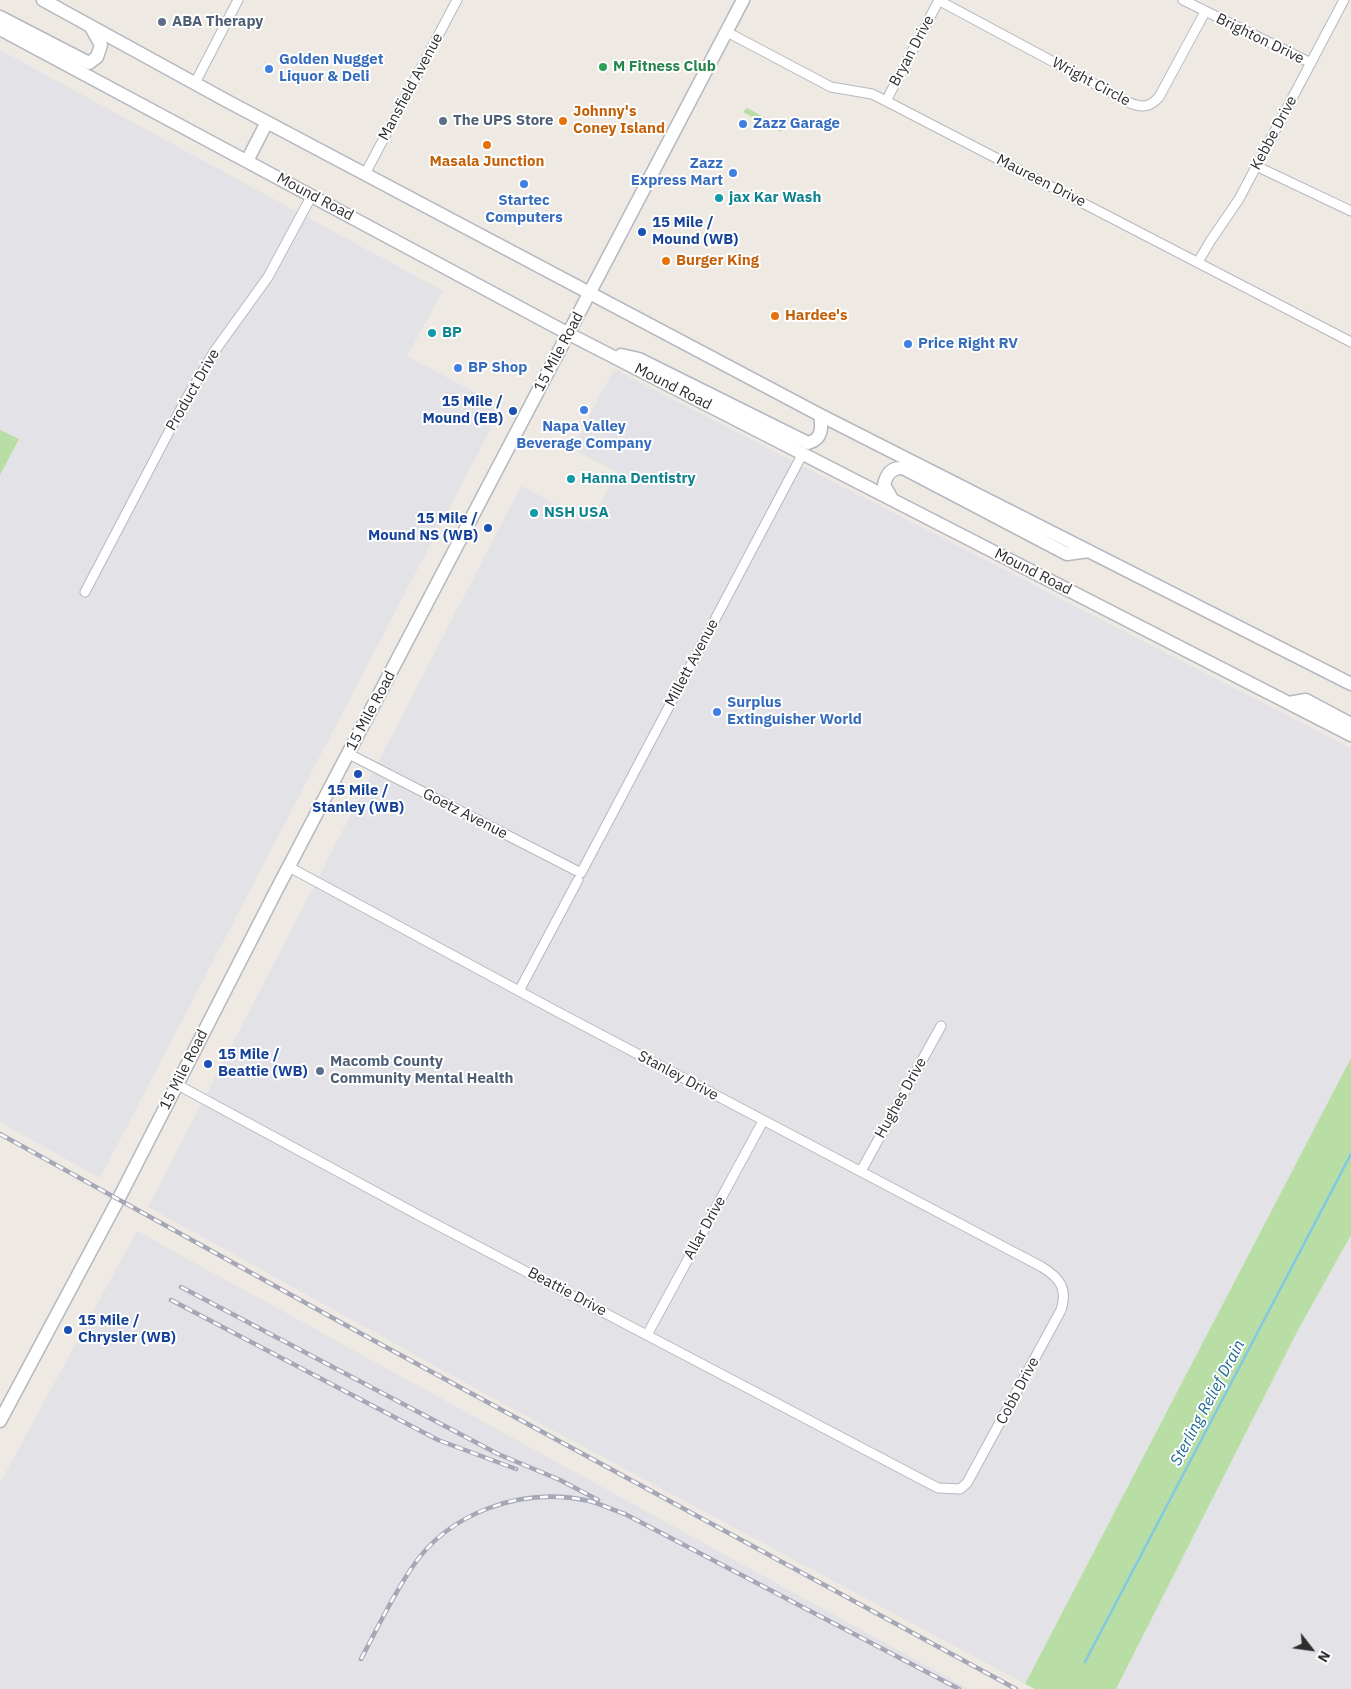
<!DOCTYPE html>
<style>
body{margin:0}
#map{position:relative;width:1351px;height:1689px;overflow:hidden;background:#eee9e2;font-family:"IBM Plex Sans",sans-serif}
canvas{display:block}
.north{position:absolute;left:1286px;top:1624px;width:50px;height:50px;-webkit-text-stroke:4px #fff;paint-order:stroke;rotate:120deg;font-size:14px;font-weight:700;line-height:20px;text-align:center;color:#2e2e2e}
.north::after{content:'';display:block;margin:auto;width:18px;height:22px;background:#2e2e2e;clip-path:polygon(50% 0,100% 100%,50% 72%,0 100%)}
</style>
<div id="map">
<canvas width="1351" height="1689"></canvas>
<div class="north">N</div>
</div>
<script>
const ctx = document.querySelector('canvas').getContext('2d');
ctx.lineJoin = 'round';
function paint(path, color) {
  ctx.fillStyle = color;
  ctx.fill(path, 'evenodd');
}
function stroke(path, color, width, dash) {
  ctx.strokeStyle = color;
  ctx.lineWidth = width;
  ctx.lineCap = dash ? 'butt' : 'round';
  ctx.setLineDash(dash || []);
  ctx.stroke(path);
}
function label(font, color, halo, rows, align = 'center') {
  ctx.font = font + ' "IBM Plex Sans",sans-serif';
  ctx.lineWidth = 4;
  ctx.setLineDash([]);
  ctx.textBaseline = 'middle';
  ctx.strokeStyle = halo;
  ctx.fillStyle = color;
  for (const [text, x, y, turn = 0] of rows) {
    ctx.save();
    ctx.translate(x, y);
    ctx.rotate((+turn || 0) * Math.PI / 180);
    ctx.textAlign = isNaN(turn) ? turn : align;
    if (halo) ctx.strokeText(text, 0, 0);
    ctx.fillText(text, 0, 0);
    ctx.restore();
  }
}
paint(new Path2D(`
 M0 50 443 291 407 356 502 407 100 1178 0 1122Z
 M614 369 1351 748V1058L1025 1684 502 1403 148 1207 521 486 590 522 617 472 572 449Z
 M137 1231 969 1689H0V1483Z
 M1351 1235V1689H1116L1297 1332Z`), '#e3e2e7');
paint(new Path2D(`
 M747 108 782 127 781 132 743 112Z
 M0 430 19 439 0 475Z
 M1351 1058V1235L1297 1332 1116 1689H1035L1025 1684Z`), '#b8dea5');
stroke(new Path2D(`
 M1085 1662 1351 1154`), '#82c8e3', 2.5);
const street = new Path2D(`
 M938 0 1130 103C1143 108 1150 107 1159 97L1205 12
 M1183 0 1311 63
 M727 32 831 87 872 94 886 101 1351 342
 M195 83 238 0
 M886 101 939 0
 M1256 166 1351 211
 M365 174 457 0
 M1198 262 1211 240 1239 199 1344 0
 M85 592 185 401 214 352 268 277 312 195
 M349 754 581 873 803 453
 M519 991 578 880
 M176 1084 422 1217 938 1488 960 1489 967 1483 1061 1310C1068 1289 1060 1278 1042 1267L556 1011 289 867
 M861 1171 941 1026
 M647 1335 763 1121`);
const secondary = new Path2D(`
 M43 0 227 101 820 415 1351 684
 M0 17 89 63 97 57 101 45 91 27
 M0 29 569 334 1351 735
 M247 161 267 122
 M621 355 639 359 808 443C823 439 822 427 820 415
 M892 499 884 485C886 475 891 467 903 468L1067 554 1089 551
 M1289 703 1306 700 1351 724
 M0 1421 118 1200 277 889 743 0`);
stroke(street, '#b6b8c0', 11);
stroke(secondary, '#b6b8c0', 15);
stroke(street, '#fff', 9);
stroke(secondary, '#fff', 12);
const rail = new Path2D(`
 M0 1134 360 1333 1016 1689
 M181 1287 498 1454 560 1480 598 1500
 M171 1300 438 1440 516 1469
 M361 1659C377 1629 392 1597 411 1569 448 1512 523 1486 589 1501 601 1504 613 1510 625 1514L959 1689`);
stroke(rail, '#a5a7b6', 4.5);
stroke(rail, '#fff', 2.5, [8]);
for (const [x, y, r, color] of [
 [162,22,5,"#5c6f8a"],
 [603,67,5,"#2e9e5b"],
 [269,69,5,"#3f7fe0"],
 [443,121,5,"#5c6f8a"],
 [563,121,5,"#e8710a"],
 [743,124,5,"#3f7fe0"],
 [487,145,5,"#e8710a"],
 [733,173,5,"#3f7fe0"],
 [524,184,5,"#3f7fe0"],
 [719,198,5,"#0f9aa8"],
 [642,232,5,"#1a4fb4"],
 [666,261,5,"#e8710a"],
 [775,316,5,"#e8710a"],
 [432,333,5,"#0f9aa8"],
 [908,344,5,"#3f7fe0"],
 [458,368,5,"#3f7fe0"],
 [584,410,5,"#3f7fe0"],
 [513,411,5,"#1a4fb4"],
 [571,479,5,"#0f9aa8"],
 [534,513,5,"#0f9aa8"],
 [488,528,5,"#1a4fb4"],
 [717,712,5,"#3f7fe0"],
 [358,774,5,"#1a4fb4"],
 [208,1064,5,"#1a4fb4"],
 [320,1071,5,"#5c6f8a"],
 [68,1330,5,"#1a4fb4"]
]) {
  const dot = new Path2D();
  dot.arc(x, y, r, 0, 2 * Math.PI);
  ctx.fillStyle = color;
  ctx.fill(dot);
  stroke(dot, '#fff', 2);
}
label('bold 15px', '#4e5e75', '#fff', [
 ["ABA Therapy",172,22],
 ["The UPS Store",453,121],
 ["Macomb County",330,1062],
 ["Community Mental Health",330,1079]
], 'left');
label('15px', '#2e2e2e', '#fff', [
 ["Brighton Drive",1260,39,26],
 ["Bryan Drive",912,51,-62],
 ["Wright Circle",1091,82,28],
 ["Mansfield Avenue",411,87,-62],
 ["Kebbe Drive",1274,133,-62],
 ["Maureen Drive",1041,181,27],
 ["Mound Road",315,197,28],
 ["15 Mile Road",559,352,-62],
 ["Mound Road",673,387,27],
 ["Product Drive",193,390,-60],
 ["Mound Road",1033,572,27],
 ["Millett Avenue",692,663,-62],
 ["15 Mile Road",371,711,-62],
 ["Goetz Avenue",465,814,27],
 ["15 Mile Road",184,1070,-63],
 ["Stanley Drive",678,1076,28],
 ["Hughes Drive",901,1098,-61],
 ["Allar Drive",705,1228,-61],
 ["Beattie Drive",567,1292,28],
 ["Cobb Drive",1018,1391,-62]
]);
label('bold 15px', '#366cbe', '#fff', [
 ["Golden Nugget",279,60],
 ["Liquor & Deli",279,77],
 ["Zazz Garage",753,124],
 ["Zazz",723,164,"right"],
 ["Express Mart",723,181,"right"],
 ["Startec",524,201,"center"],
 ["Computers",524,218,"center"],
 ["Price Right RV",918,344],
 ["BP Shop",468,368],
 ["Napa Valley",584,427,"center"],
 ["Beverage Company",584,444,"center"],
 ["Surplus",727,703],
 ["Extinguisher World",727,720]
], 'left');
label('bold 15px', '#27864d', '#fff', [
 ["M Fitness Club",613,67]
], 'left');
label('bold 15px', '#c56008', '#fff', [
 ["Johnny's",573,112],
 ["Coney Island",573,129],
 ["Masala Junction",487,162,"center"],
 ["Burger King",676,261],
 ["Hardee's",785,316]
], 'left');
label('bold 15px', '#0d838f', '#fff', [
 ["jax Kar Wash",729,198],
 ["BP",442,333],
 ["Hanna Dentistry",581,479],
 ["NSH USA",544,513]
], 'left');
label('bold 15px', '#164399', '#fff', [
 ["15 Mile /",652,223],
 ["Mound (WB)",652,240],
 ["15 Mile /",503,402,"right"],
 ["Mound (EB)",503,419,"right"],
 ["15 Mile /",478,519,"right"],
 ["Mound NS (WB)",478,536,"right"],
 ["15 Mile /",358,791,"center"],
 ["Stanley (WB)",358,808,"center"],
 ["15 Mile /",218,1055],
 ["Beattie (WB)",218,1072],
 ["15 Mile /",78,1321],
 ["Chrysler (WB)",78,1338]
], 'left');
label('italic 16px', '#1d6993', '#fff', [
 ["Sterling Relief Drain",1208,1403,-62]
]);
</script>
